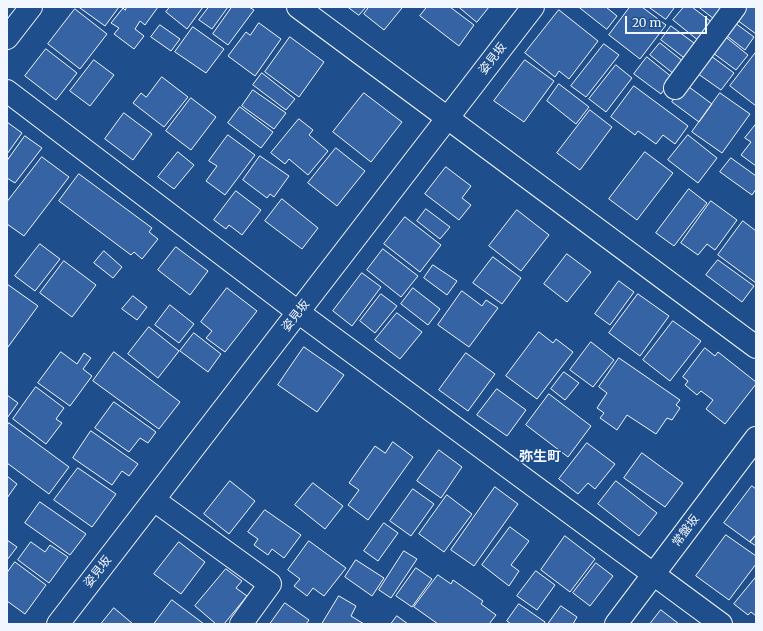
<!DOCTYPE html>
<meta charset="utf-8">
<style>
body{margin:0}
#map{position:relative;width:763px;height:631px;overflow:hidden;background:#1f4e8c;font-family:Merriweather,serif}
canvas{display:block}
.frame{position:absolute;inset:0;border:8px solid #f2f6ff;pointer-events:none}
.scale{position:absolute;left:625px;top:16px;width:82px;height:18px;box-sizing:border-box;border:2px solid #f2f6ff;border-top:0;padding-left:5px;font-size:12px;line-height:14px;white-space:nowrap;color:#f2f6ff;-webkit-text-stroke:3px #1f4e8c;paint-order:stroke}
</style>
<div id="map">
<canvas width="763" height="631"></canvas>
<div class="frame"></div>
<div class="scale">20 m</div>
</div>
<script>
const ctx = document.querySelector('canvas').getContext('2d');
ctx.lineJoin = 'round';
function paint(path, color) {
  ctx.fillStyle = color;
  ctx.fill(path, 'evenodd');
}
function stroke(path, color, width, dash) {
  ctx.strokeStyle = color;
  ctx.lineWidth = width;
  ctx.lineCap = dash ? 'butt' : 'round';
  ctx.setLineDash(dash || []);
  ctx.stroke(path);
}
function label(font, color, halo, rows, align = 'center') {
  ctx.font = font + ' Merriweather,"Noto Sans JP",serif';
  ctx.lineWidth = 3;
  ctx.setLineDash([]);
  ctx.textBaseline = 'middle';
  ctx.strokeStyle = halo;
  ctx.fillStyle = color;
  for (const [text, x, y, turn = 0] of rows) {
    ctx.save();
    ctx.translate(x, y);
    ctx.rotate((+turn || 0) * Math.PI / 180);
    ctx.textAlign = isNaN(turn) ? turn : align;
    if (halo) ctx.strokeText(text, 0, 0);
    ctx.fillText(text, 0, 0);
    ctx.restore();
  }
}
const building = new Path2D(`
 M81 7H119L105 26 80 8Z
 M127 7H158L145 25 140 21 135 29 144 36 134 49 114 34 119 28 111 23 123 8 125 10Z
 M170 7H203L187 29 166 12Z
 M209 7H228L212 29 199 20Z
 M232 7H249L254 10 228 45 213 34Z
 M348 7H366L359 15Z
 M369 7H401L402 8 384 30 364 14Z
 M427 7H450L474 25 459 46 420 16Z
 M459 7H489L477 22Z
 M579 7H606L617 16 607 29Z
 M630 7H642L666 25 640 59 609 35Z
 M649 7H672L674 8 666 19Z
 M684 7H692L713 23 699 41 673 20Z
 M699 7H726L716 20Z
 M740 7H756V34L733 17Z
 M75 9 107 34 80 69 48 44Z
 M559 10 598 41 569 79 559 71 555 77 525 53Z
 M731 20 754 37 745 50 722 32Z
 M259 23 281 39 255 76 228 56 246 32 250 35Z
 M160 25 180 39 171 51 151 37Z
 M671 26 698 46 687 60 661 40Z
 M193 27 224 49 206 73 175 52Z
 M722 34 748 55 736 70 709 50Z
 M290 37 324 62 299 97 265 72Z
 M660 43 684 62 674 74 650 55Z
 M604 44 619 55 586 97 571 86Z
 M46 49 77 73 56 100 25 76Z
 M756 52V106L730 86Z
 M707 53 734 73 721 90 694 71Z
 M647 57 673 78 661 94 634 74Z
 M94 60 114 75 90 106 70 91Z
 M525 60 554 81 524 122 494 101Z
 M616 65 632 78 606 112 589 99Z
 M262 73 295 99 286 110 253 85Z
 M162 77 188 97 164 127 133 103 141 93 146 97Z
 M559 84 589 107 576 124 547 101Z
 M685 84 712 104 699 122 672 102Z
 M634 86 688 126 675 144 663 135 656 144 638 131 635 135 611 117Z
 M253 90 286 113 274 129 242 106Z
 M364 93 402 122 371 162 333 132Z
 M720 93 750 114 722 153 692 132Z
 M191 98 216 117 191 150 166 131Z
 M240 107 273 132 261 148 228 123Z
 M590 110 612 127 580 170 557 153Z
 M124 113 152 134 133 160 105 139Z
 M299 119 313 130 309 135 328 151 308 175 289 159 285 164 271 153Z
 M7 122 22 133 7 154Z
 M756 124V166L741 155 751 142 745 138Z
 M228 135 255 155 225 195 206 181 217 166 209 161Z
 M688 135 717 158 698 183 668 160Z
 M25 136 42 148 15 183 7 178V161Z
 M336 148 365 171 337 206 308 183Z
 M178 152 194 165 174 189 158 177Z
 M645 152 673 173 637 220 609 199Z
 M260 156 289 176 274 197 270 194 267 198 243 180Z
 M42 157 69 177 24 236 7 224V202Z
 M731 158 756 176V189L752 195 720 172Z
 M446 167 471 186 462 198 471 205 459 220 425 194Z
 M79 174 152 228 149 232 158 239 142 259 134 252 131 255 59 201Z
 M689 189 707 203 674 246 656 233Z
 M236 191 261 210 242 235 229 225 226 229 214 220Z
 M282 199 318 228 302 249 265 221Z
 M711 201 737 220 715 250 707 244 698 255 681 243Z
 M426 209 450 227 440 239 417 221Z
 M517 210 549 235 521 271 489 246Z
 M405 217 441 245 420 272 384 244Z
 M743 221 756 231V283L718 255Z
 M40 244 60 259 35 291 15 276Z
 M176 247 208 271 190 295 158 270Z
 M383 249 418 276 401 297 367 270Z
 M104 251 122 267 113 278 94 263Z
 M567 254 591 272 567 302 544 284Z
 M493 257 521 278 502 304 473 283Z
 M718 260 754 286 742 302 706 275Z
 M64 261 96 285 72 317 40 293Z
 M433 265 457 281 447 295 424 278Z
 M362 273 381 287 352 326 333 311Z
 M619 281 634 292 610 325 595 314Z
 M7 284 38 306 8 347H7Z
 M227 288 257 311 225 352 206 338 212 331 201 322Z
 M413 288 440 309 428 325 401 304Z
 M462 291 482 306 486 300 498 308 469 347 438 325Z
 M381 294 397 306 375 333 360 321Z
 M638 294 669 316 640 356 609 333Z
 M133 296 147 307 137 320 122 309Z
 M170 305 194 324 179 343 155 325Z
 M397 313 422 332 400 359 375 340Z
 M673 321 701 341 670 381 643 360Z
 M149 327 179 351 158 378 128 354Z
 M539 332 553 343 556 339 573 352 537 399 506 376Z
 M194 333 221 354 208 372 180 351Z
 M591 342 614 360 593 387 570 370Z
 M304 347 344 375 317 412 278 385Z
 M705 348 715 356 718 352 756 382V384L725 424 706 409 713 400 701 391 697 395 685 385 688 381 683 377Z
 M61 352 77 364 84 353 91 358 83 369 92 376 70 406 38 383Z
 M114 352 180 402 159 429 93 381Z
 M466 353 495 374 468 411 439 390Z
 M619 358 680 400 676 405 680 408 672 420 667 418 656 434 627 415 617 430 600 418 604 413 597 408 607 393 599 387Z
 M564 372 579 383 565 400 551 389Z
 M36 387 64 408 56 419 62 423 46 444 13 419Z
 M497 389 526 410 507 436 477 415Z
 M549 394 591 426 568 457 526 425Z
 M7 395 18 403 7 418Z
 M114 402 156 432 148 443 140 438 129 452 95 428Z
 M9 423 69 467 49 494 7 463V426Z
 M91 431 138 464 129 476 122 471 112 485 73 458Z
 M393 442 413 457 368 520 348 505 359 490 349 483 375 446 385 453Z
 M587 443 615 464 595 489 588 483 578 494 559 479Z
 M439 450 462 467 441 498 417 481Z
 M642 453 683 483 665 507 624 478Z
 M78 468 116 494 92 527 54 500Z
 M7 476 17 484 7 498Z
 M230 481 255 501 229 534 204 514Z
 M616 481 657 513 639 536 598 504Z
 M313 483 343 506 325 529 295 505Z
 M752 486 756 489V535L750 542 724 523Z
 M495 487 518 504 474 566 451 550Z
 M413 489 434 504 411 536 390 521Z
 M447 495 472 514 444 552 419 534Z
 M40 502 86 534 70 555 25 523Z
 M265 510 301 535 284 558 272 549 268 555 254 545 258 539 248 532Z
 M384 523 398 533 378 561 364 551Z
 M510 527 529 541 511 565 519 571 509 586 482 565Z
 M726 535 756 556V564L729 600 696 576Z
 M756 535V546L750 542Z
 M565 536 595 559 570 592 541 570Z
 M7 540 17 547 7 560Z
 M309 541 346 568 324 596 313 588 307 596 294 586 300 579 288 570Z
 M31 542 45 552 50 545 68 557 49 583 18 560Z
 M179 542 205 562 181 594 154 574Z
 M404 551 417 559 391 598 379 590Z
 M356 560 384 578 372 596 345 577Z
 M15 562 46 585 25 614 7 601V573Z
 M596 563 613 576 590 606 573 593Z
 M416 568 432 579 412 607 396 596Z
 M226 569 242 581 236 588 247 596 224 624H216L195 606Z
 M536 571 555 585 537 610 517 596Z
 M438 575 451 584 453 580 483 601 481 604 496 615 489 624H438L414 607Z
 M756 577V616L751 612 748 615 734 604Z
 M339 596 356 606 351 616 364 624H322Z
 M172 600 204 624H154Z
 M285 603 309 620 306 624H270Z
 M519 604 545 622 544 624H511L507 621Z
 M561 606 577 617 573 624H548Z
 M114 608 133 624H101Z
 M661 610 679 624H650Z
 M397 616 408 624H391Z`);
paint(building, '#3563a3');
stroke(building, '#f2f6ff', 1);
const minor = new Path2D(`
 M298 7 756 347
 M7 38 31 7
 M675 88 735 7
 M7 91 298 312 721 624
 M154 500 270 584 241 624
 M58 624 533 7
 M616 624 756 438`);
stroke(minor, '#f2f6ff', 24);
stroke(minor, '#1f4e8c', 22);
label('12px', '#f2f6ff', '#1f4e8c', [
 ["姿見坂",493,59,-52],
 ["姿見坂",296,316,-52],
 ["常盤坂",686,531,-53],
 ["姿見坂",98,572,-52]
]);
label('bold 14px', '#f2f6ff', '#1f4e8c', [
 ["弥生町",540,457]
]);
</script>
